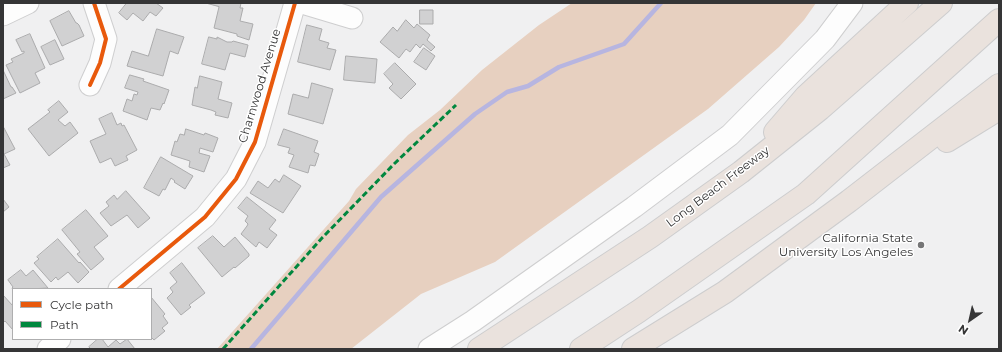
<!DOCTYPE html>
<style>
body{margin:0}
#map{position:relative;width:1002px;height:352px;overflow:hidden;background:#f0f0f1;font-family:Montserrat,sans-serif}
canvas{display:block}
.frame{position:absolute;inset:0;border:4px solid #353536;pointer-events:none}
.legend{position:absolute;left:12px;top:288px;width:140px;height:52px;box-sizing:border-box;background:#fff;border:1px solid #aeaeaf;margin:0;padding:5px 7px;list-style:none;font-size:12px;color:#353536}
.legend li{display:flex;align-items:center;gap:8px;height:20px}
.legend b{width:20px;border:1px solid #aeaeaf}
.north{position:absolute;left:950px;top:300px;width:40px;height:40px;-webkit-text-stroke:3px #fff;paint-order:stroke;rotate:214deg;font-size:11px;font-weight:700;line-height:16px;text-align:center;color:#353536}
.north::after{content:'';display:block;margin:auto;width:14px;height:18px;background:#353536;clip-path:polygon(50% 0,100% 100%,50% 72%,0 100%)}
</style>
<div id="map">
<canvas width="1002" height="352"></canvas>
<div class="frame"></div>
<ul class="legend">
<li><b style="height:5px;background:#e8590c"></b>Cycle path</li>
<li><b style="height:5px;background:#00873e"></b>Path</li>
</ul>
<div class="north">N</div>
</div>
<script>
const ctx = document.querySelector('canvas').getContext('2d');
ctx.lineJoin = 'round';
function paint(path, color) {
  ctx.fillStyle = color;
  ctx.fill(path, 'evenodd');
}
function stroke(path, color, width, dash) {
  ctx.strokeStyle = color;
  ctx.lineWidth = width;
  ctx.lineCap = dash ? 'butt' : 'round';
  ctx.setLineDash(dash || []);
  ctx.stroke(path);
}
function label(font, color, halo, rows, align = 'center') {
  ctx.font = font + ' Montserrat,sans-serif';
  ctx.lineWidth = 3;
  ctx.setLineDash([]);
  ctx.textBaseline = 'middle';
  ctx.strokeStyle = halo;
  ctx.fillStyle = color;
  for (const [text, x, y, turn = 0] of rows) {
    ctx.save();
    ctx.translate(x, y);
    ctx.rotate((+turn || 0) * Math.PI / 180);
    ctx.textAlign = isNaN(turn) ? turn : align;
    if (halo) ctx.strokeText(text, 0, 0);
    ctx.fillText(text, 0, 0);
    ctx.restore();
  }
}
paint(new Path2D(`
 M572 3H816L804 20 779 47 708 109 495 262 421 294 351 349H217L349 201 356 189 408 135 440 110 482 70 539 25Z`), '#e7d0c0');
stroke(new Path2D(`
 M251 349 381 197 475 114 507 92 528 86 559 67 624 44 661 3`), '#b7b5e0', 4.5);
const building = new Path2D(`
 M127 3H156L163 8 156 16 150 12 143 21 133 13 127 20 119 13Z
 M206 3H241L240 8H243L240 21 253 24 249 40 237 36V34L214 28 219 7Z
 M420 10H433V24H420Z
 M69 11 76 23H77L79 25 84 36 62 46 50 21Z
 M406 20 414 28 417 24 430 35 427 40 435 47 431 51 423 44 420 48 416 44 410 52 406 49 399 58 380 42 393 27 397 31Z
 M307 25 322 29 319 40 329 43 327 48 336 50 330 70 298 62Z
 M157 29 184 37 178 54 170 51 163 76 127 66 132 51 148 56Z
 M30 34 45 68 35 73 40 83 20 93 6 65 13 62 11 59 24 53V51L22 52 16 40Z
 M209 37 217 39V37L227 42H232L233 41 248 45 245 57 230 53 225 70 202 64Z
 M55 40 64 59 50 65 41 47Z
 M424 48 435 56 426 70 414 62Z
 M346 56 377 59 375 83 344 80Z
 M395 63 416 84 401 99 389 88 393 84 384 74Z
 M3 70 11 87H12L16 93 3 99Z
 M130 75 144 79 143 81 169 90 164 104 163 103 160 110 151 108 147 120 123 111 127 99 132 101 134 94 137 95 138 92 125 88Z
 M200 76 222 82 218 99 232 103 228 118 215 115 216 112 211 110 192 105 195 87 197 88Z
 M312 83 333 89 323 124 288 114 293 94 308 98Z
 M59 101 68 112 58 120 65 126 70 122 78 133 49 156 28 129 50 112 48 110Z
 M112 113 117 125 121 123 122 126 124 125 137 150 126 156 128 160 115 166 111 158 100 163 90 141 106 134 99 119Z
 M4 128 15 149 4 154 10 165 3 168Z
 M186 129 204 135 205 133 218 138 213 152 200 148 199 153 210 156 204 172 189 167 190 161 171 155 175 141 177 142 180 134 184 135Z
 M284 129 318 141 314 152 319 154 315 166 310 165 308 173 289 167 294 155 288 153 290 148 278 145Z
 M161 157 193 176 185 189 174 182 175 181 171 178 165 190 163 189 159 196 144 188Z
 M284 175 301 186 283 213 250 193 258 181 268 188 275 179 279 182Z
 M126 191 150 218 138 228 127 215 111 226 100 213 109 206 106 202 114 195 117 199Z
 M247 197 276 220 269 229 277 235 267 248 259 242 256 247 241 234 247 226 248 224 245 221 248 216 238 208Z
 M3 199 9 207 3 212Z
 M86 210 108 236 94 247 104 259 91 270 77 254 80 252 62 230Z
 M213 236 224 247 235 237 249 254V256L235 268 234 267 222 277 198 248Z
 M58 239 79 263 80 262 89 272 78 283 68 272 58 280 56 277 51 282 34 263 39 259 37 257Z
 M182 263 205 293 189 305 191 307 181 315 167 298 173 292 170 288 177 282 170 273Z
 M21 270 26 276 33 270 48 288 13 290 12 288 13 287 8 280Z
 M3 295 13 306V330L5 321 3 323Z
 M151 297 165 314 163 316 168 323 162 328 165 331 154 340 151 337Z
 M98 339H102L108 347 116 340 120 344 127 339 135 349H91L89 347Z`);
paint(building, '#d1d1d2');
stroke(building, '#ababac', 1);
const minor = new Path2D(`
 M302 3 352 18
 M3 15 28 3
 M90 85 100 63 106 39 94 3
 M119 289 205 217 236 179 255 142 295 3
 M48 349 60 339
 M429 349 473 321 634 207 730 135 825 39 852 3`);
const highway = new Path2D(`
 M775 132 806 96 907 3
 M947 141 999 109
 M479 349 650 237 741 172 820 109 941 3
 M581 349 639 311 806 194 999 20
 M633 349 725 292 849 201 999 85`);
stroke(minor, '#cececf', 23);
stroke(highway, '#cdcdce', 24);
stroke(minor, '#fdfdfd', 21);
stroke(highway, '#eae2dd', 22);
stroke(new Path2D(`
 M223 349 322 238 394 164 456 105`), '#00873e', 3, [6, 3]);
stroke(new Path2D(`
 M90 85 100 63 106 39 94 3
 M119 289 205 217 236 179 255 142 295 3`), '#e8590c', 4);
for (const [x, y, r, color] of [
 [921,245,4,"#767677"]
]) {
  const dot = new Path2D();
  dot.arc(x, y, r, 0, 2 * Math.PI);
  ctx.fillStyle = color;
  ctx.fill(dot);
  stroke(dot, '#fff', 1.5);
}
label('12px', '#353536', '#fff', [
 ["Charnwood Avenue",260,86,-73],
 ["Long Beach Freeway",718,187,-37]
]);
label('12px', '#353536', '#fff', [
 ["California State",913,238],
 ["University Los Angeles",913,252]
], 'right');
</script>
